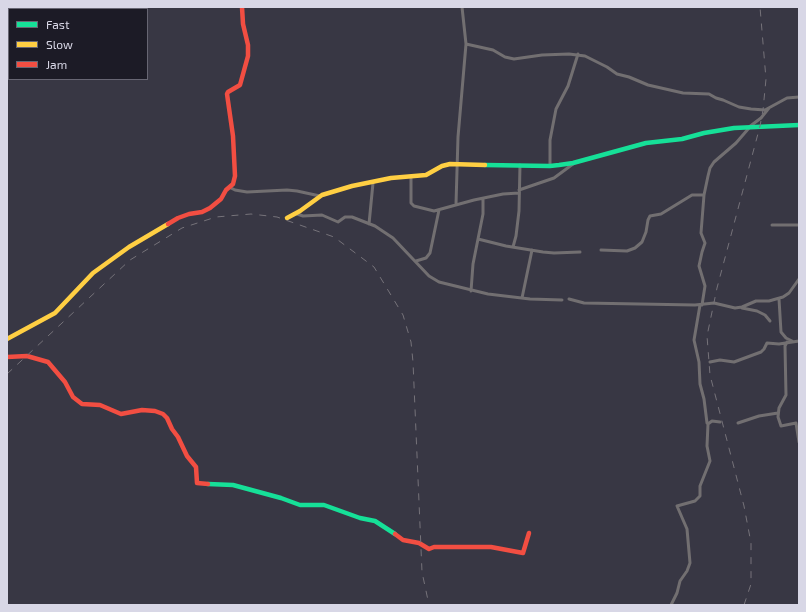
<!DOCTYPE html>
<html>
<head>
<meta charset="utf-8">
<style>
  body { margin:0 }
  #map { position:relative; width:806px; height:612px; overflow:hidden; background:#383744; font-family:"Exo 2",sans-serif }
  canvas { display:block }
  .frame { position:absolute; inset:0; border:8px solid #d8d7e6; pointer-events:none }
  .legend { position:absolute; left:8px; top:8px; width:140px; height:72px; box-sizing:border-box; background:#1c1b26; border:1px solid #676673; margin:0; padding:5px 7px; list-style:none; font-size:12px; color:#d8d7e6 }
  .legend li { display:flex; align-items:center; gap:8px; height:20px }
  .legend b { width:20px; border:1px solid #676673 }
</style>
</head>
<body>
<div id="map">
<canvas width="806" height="612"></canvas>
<div class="frame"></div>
<ul class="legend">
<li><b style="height:5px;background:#16e098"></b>Fast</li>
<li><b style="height:5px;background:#ffcf43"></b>Slow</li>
<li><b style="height:5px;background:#f24e42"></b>Jam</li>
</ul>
</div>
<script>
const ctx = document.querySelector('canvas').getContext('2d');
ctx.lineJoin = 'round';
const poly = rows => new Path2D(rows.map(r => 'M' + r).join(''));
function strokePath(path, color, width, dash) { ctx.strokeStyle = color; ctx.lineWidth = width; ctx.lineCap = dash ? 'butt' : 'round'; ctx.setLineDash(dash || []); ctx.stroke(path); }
strokePath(poly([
  [466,44,493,50,505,57,514,59,542,55,569,54,585,56,607,67,617,74,629,77,648,85,683,93,709,94,716,98,723,100,739,107,751,109,765,110,787,98,799,97],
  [749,127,761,118,769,108],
  [550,166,550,140,556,109,568,86,578,54],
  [411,177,411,203,414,206,434,211,474,200,503,194,519,193],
  [229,187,235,190,247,192,287,190,297,191,320,196],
  [519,190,554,178,573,164],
  [456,204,458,137,466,44,462,7],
  [297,214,303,216,322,215,338,222,345,217,352,217,375,226,393,238,429,276,439,282,488,294,530,299,562,300],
  [369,224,373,183],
  [772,225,799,225],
  [478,239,506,246,543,252,554,253,580,252],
  [513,247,516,236,519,211,520,165],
  [601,250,627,251,635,248,642,242,646,232,648,220,650,216,661,214,692,195,704,195],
  [416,261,426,258,430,253,439,210],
  [471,291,473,264,483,214,483,199],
  [522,298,532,250],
  [569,299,584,303,695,305,714,303,735,308,742,307,756,301,769,301,783,297,789,293,799,279],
  [779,299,781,332,786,338,792,341],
  [700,305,694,340,699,362,700,384,704,399,707,423],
  [702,305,705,286,699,266,702,252,705,243,701,233,704,195,708,176,710,168,714,162,736,143,749,128],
  [742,308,757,311,765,315,770,321],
  [787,342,785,346,786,395,779,408,778,417,781,426,796,423,799,442],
  [710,362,720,360,734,362,761,352,764,349,767,343,779,344,799,341],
  [738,423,759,416,778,413],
  [671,605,677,593,680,581,687,571,690,563,687,529,677,506,695,501,700,496,700,486,710,461,707,446,708,424,712,421,720,422]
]), '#726f71', 3);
strokePath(poly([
  [485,165,550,166,559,165,573,163,646,143,682,139,704,133,734,128,799,125],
  [208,484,233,485,281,498,300,505,324,505,360,518,375,521,395,534]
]), '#16e098', 4.5);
strokePath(poly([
  [287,218,300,211,322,195,352,186,391,178,426,175,442,166,450,164,485,165],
  [7,339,55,313,93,273,129,247,168,224]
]), '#ffcf43', 4.5);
strokePath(poly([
  [168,224,178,218,189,214,202,212,210,208,221,199,226,190,233,184,235,176,233,136,227,94,228,92,240,85,248,56,248,45,243,24,242,7],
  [7,357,27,356,48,362,65,382,73,397,82,404,100,405,121,414,142,410,155,411,163,414,167,418,172,429,178,437,187,456,196,467,197,483,208,484],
  [395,534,403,540,419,543,429,549,434,547,491,547,523,553,529,533]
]), '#f24e42', 4.5);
strokePath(poly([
  [7,374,130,260,182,228,216,217,251,214,277,217,334,237,374,267,403,315,411,342,413,362,422,572,429,605],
  [744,605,751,584,751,543,744,506,710,375,707,336,717,288,760,126,763,110,766,79,760,7]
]), '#76737a', 1, [7, 7]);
</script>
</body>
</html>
